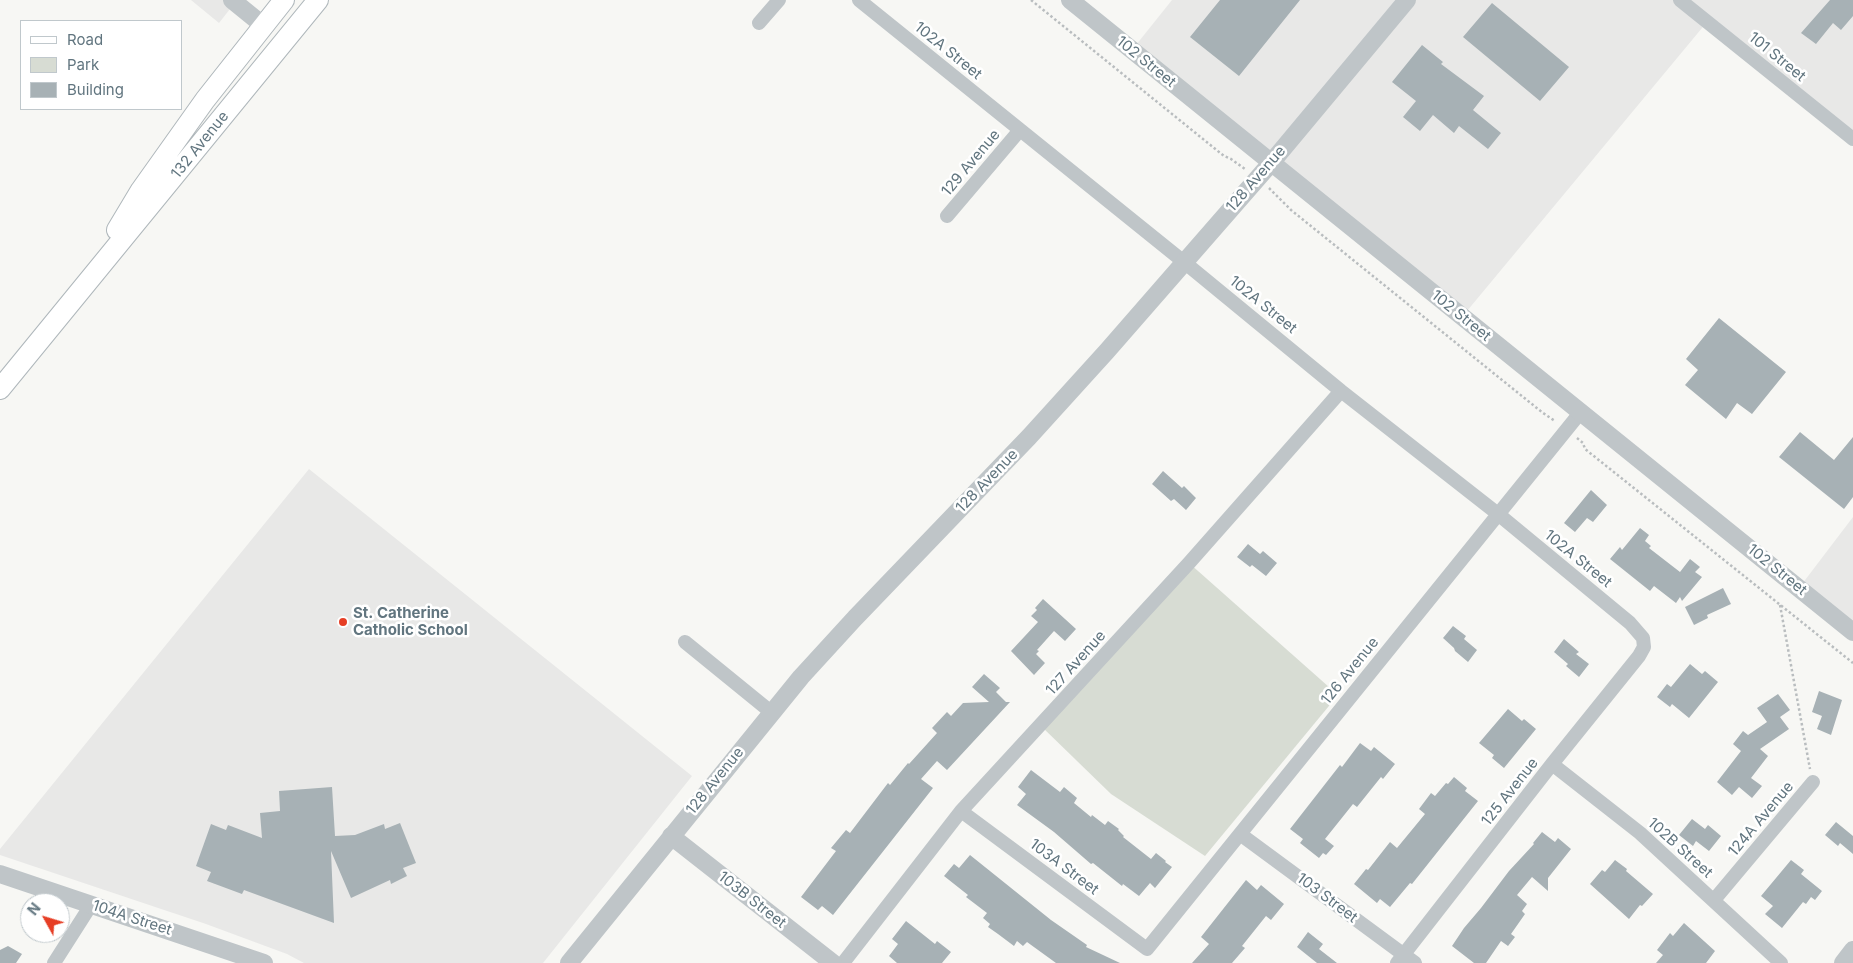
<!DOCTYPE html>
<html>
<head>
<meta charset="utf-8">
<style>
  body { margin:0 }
  #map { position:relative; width:1853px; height:963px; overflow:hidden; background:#f7f7f4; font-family:Inter,sans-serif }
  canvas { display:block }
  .legend { position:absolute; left:20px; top:20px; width:162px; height:90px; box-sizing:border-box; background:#fff; border:1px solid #c0c8cc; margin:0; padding:6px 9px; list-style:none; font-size:15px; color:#61757f }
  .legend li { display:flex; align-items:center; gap:10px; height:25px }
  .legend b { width:25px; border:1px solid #c0c8cc }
  .north { position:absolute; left:20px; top:893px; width:50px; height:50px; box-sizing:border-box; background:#fff; border:1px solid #c0c8cc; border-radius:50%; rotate:309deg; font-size:14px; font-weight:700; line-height:20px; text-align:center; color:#61757f }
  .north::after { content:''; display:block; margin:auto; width:18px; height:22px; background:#e63e25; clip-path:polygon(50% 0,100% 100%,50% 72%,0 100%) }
</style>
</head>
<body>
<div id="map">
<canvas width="1853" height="963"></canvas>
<ul class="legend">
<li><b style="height:6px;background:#fff"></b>Road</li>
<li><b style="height:14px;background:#d7dcd3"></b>Park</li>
<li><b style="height:14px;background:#a7b1b5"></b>Building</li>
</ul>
<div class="north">N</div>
</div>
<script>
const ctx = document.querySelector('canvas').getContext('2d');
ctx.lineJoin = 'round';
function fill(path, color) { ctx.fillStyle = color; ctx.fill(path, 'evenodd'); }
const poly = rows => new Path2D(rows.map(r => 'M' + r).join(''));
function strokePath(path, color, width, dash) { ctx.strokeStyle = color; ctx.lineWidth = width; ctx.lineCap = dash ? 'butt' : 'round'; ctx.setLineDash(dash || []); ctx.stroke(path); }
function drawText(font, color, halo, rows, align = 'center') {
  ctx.font = font + ' Inter,sans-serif'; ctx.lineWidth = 5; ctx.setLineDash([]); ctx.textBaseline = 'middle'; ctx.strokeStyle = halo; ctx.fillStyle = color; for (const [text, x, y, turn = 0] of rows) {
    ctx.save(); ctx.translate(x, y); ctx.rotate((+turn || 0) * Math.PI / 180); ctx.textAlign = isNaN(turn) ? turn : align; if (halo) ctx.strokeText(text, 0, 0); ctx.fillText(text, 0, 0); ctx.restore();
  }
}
fill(poly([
  [191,0,237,0,219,23],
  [1172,0,1853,0,1853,139,1707,22,1462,317,1132,50],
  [309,469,692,776,543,963,304,963,287,954,206,924,0,855,0,849],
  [1853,517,1853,632,1799,588]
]), '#e8e8e7');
fill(poly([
  [1189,563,1338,695,1205,856,1111,794,1041,726]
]), '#d7dcd3');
fill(poly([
  [1220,0,1300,0,1239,76,1190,37],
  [1830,0,1853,0,1853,16,1841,30,1833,23,1816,44,1801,33],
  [1492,3,1569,67,1540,101,1463,37],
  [1422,45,1443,62,1441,64,1484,96,1473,110,1501,133,1488,149,1459,126,1454,133,1433,115,1420,131,1403,117,1416,101,1392,82],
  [1719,318,1786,372,1752,414,1737,403,1726,419,1685,385,1698,370,1686,359],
  [1800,432,1834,460,1853,437,1853,497,1844,509,1779,457],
  [1163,471,1182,488,1184,486,1196,498,1186,510,1174,499,1171,501,1152,484],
  [1591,490,1607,505,1593,522,1587,518,1575,532,1564,523],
  [1640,528,1649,535,1645,541,1651,546,1649,548,1680,572,1690,559,1700,567,1695,572,1702,577,1682,601,1680,597,1676,603,1654,586,1650,591,1610,559,1620,547,1622,550],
  [1248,544,1260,554,1263,551,1277,563,1266,576,1252,565,1250,567,1237,557],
  [1723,588,1731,604,1707,615,1708,618,1694,625,1685,607],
  [1043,599,1076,629,1065,641,1054,631,1037,650,1039,651,1036,654,1045,663,1034,675,1011,651,1038,622,1031,616,1037,610,1035,608],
  [1453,626,1466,636,1464,639,1477,650,1468,662,1455,651,1454,648,1443,638],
  [1564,639,1579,652,1576,654,1589,664,1579,677,1566,666,1568,664,1554,652],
  [1690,664,1702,674,1705,671,1718,682,1689,718,1672,704,1670,707,1657,697,1667,684,1671,687],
  [984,674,1000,688,996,692,1006,702,1010,702,947,770,937,761,921,779,933,788,833,915,822,906,818,910,801,897,836,851,831,848,846,830,850,833,888,783,890,785,908,763,909,764,937,733,932,728,947,712,951,716,963,703,989,702,972,687],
  [1819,691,1842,700,1831,735,1817,729,1822,716,1812,712],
  [1778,694,1790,710,1780,717,1789,729,1760,749,1768,756,1751,778,1762,786,1752,798,1739,787,1732,795,1717,782,1741,751,1733,744,1743,731,1748,735,1767,722,1757,708],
  [1508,709,1522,721,1524,719,1536,729,1504,768,1492,758,1494,755,1479,743],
  [1360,743,1371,751,1374,747,1395,764,1383,779,1381,777,1357,807,1353,804,1325,839,1334,846,1326,855,1323,853,1319,858,1300,843,1303,839,1290,829,1340,765,1342,767],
  [1031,770,1060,792,1064,787,1077,798,1074,803,1091,817,1092,815,1105,825,1108,821,1119,829,1118,830,1124,836,1123,837,1151,859,1156,853,1166,861,1165,862,1172,867,1155,888,1150,883,1139,896,1123,884,1122,886,1093,863,1091,864,1054,832,1017,805,1026,794,1018,787],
  [1454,777,1467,788,1465,791,1478,801,1412,884,1410,883,1390,907,1380,899,1377,903,1354,884,1366,869,1368,870,1390,842,1397,848,1425,814,1419,809,1431,793,1435,796,1446,783,1448,784],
  [332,787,335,836,355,835,384,824,385,829,400,823,416,863,403,868,407,876,391,884,390,880,351,898,331,851,334,923,244,890,242,894,207,881,211,872,196,866,211,824,226,830,228,825,262,838,260,813,280,811,279,791],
  [1692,819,1705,829,1708,825,1721,836,1709,851,1696,841,1693,846,1679,835],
  [1836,822,1853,836,1853,854,1840,843,1838,846,1825,835],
  [1542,832,1555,842,1558,838,1571,849,1548,878,1548,891,1532,877,1517,895,1527,904,1522,911,1525,914,1511,934,1515,937,1508,946,1501,941,1486,963,1474,963,1452,946,1464,928,1481,908,1509,871,1534,844,1533,843],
  [970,855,1051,920,1087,945,1086,947,1120,963,1056,963,1027,942,1023,946,1017,941,1014,946,998,934,988,927,990,924,983,918,987,913,966,897,968,895,944,876,954,864,959,868],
  [1615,860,1627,869,1626,871,1653,894,1642,906,1640,905,1629,919,1590,884,1602,870,1605,872],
  [1791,860,1804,870,1801,874,1822,891,1815,900,1811,897,1806,904,1803,902,1782,928,1765,914,1773,906,1761,896],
  [1246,880,1257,890,1261,885,1284,904,1271,920,1266,916,1242,946,1245,948,1232,963,1192,963,1209,944,1201,937],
  [906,921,935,944,937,941,951,952,942,963,897,963,889,956,898,944,892,939],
  [1684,923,1715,951,1706,963,1656,963,1663,955,1657,950,1670,933,1673,936],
  [1308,932,1323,944,1319,949,1337,963,1317,963,1297,947],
  [8,946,22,954,16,963,0,963,0,950]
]), '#a7b1b5');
const secondary = poly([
  [117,230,141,190,205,100,284,0],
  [0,389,318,0]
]);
strokePath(secondary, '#afb7bb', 22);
strokePath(poly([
  [1031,0,1224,156,1231,159,1245,169],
  [1269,188,1291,210,1543,413,1555,421],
  [1577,438,1583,443,1585,449,1853,663],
  [1780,605,1810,769]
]), '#b9bdbf', 2.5, [2.5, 2.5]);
strokePath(poly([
  [859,0,1184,262,1341,391,1498,514,1630,623,1643,638,1644,647,1639,656,1552,764,1397,963],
  [1680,0,1853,139],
  [759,23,779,0],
  [947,216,1020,130],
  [685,642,771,712],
  [1552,764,1640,833,1781,963],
  [961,811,1147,949,1580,413],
  [1240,834,1415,963],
  [1714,900,1813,782],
  [54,963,91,905],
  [843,963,961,811,1189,563,1341,391]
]), '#bfc5c8', 14);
strokePath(poly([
  [232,0,264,26],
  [1070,0,1853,632],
  [671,836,833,963],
  [0,874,264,963],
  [569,963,801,677,855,618,1029,437,1107,351,1271,163,1407,0],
  [1843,963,1853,950]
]), '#bfc5c8', 18);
strokePath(secondary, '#fff', 20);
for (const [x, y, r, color] of [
  [343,622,5,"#e63e25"]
]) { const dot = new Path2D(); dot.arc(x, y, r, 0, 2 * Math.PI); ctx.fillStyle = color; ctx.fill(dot); strokePath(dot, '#fff', 2); }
drawText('15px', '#61757f', '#fff', [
  ["102A Street",948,51,39],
  ["101 Street",1777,57,39],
  ["102 Street",1146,62,39],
  ["132 Avenue",200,145,-51],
  ["129 Avenue",971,163,-50],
  ["128 Avenue",1256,179,-49],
  ["102A Street",1263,305,39],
  ["102 Street",1461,316,39],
  ["128 Avenue",987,481,-46],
  ["102A Street",1578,559,39],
  ["102 Street",1777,570,39],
  ["127 Avenue",1076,663,-48],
  ["126 Avenue",1350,671,-51],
  ["128 Avenue",715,781,-51],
  ["125 Avenue",1510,792,-52],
  ["124A Avenue",1761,819,-50],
  ["102B Street",1680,848,42],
  ["103A Street",1064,867,37],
  ["103 Street",1327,898,37],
  ["103B Street",752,900,38],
  ["104A Street",132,918,18]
]);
drawText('bold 15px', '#61757f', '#fff', [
  ["St. Catherine",353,613],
  ["Catholic School",353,630]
], 'left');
</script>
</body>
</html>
